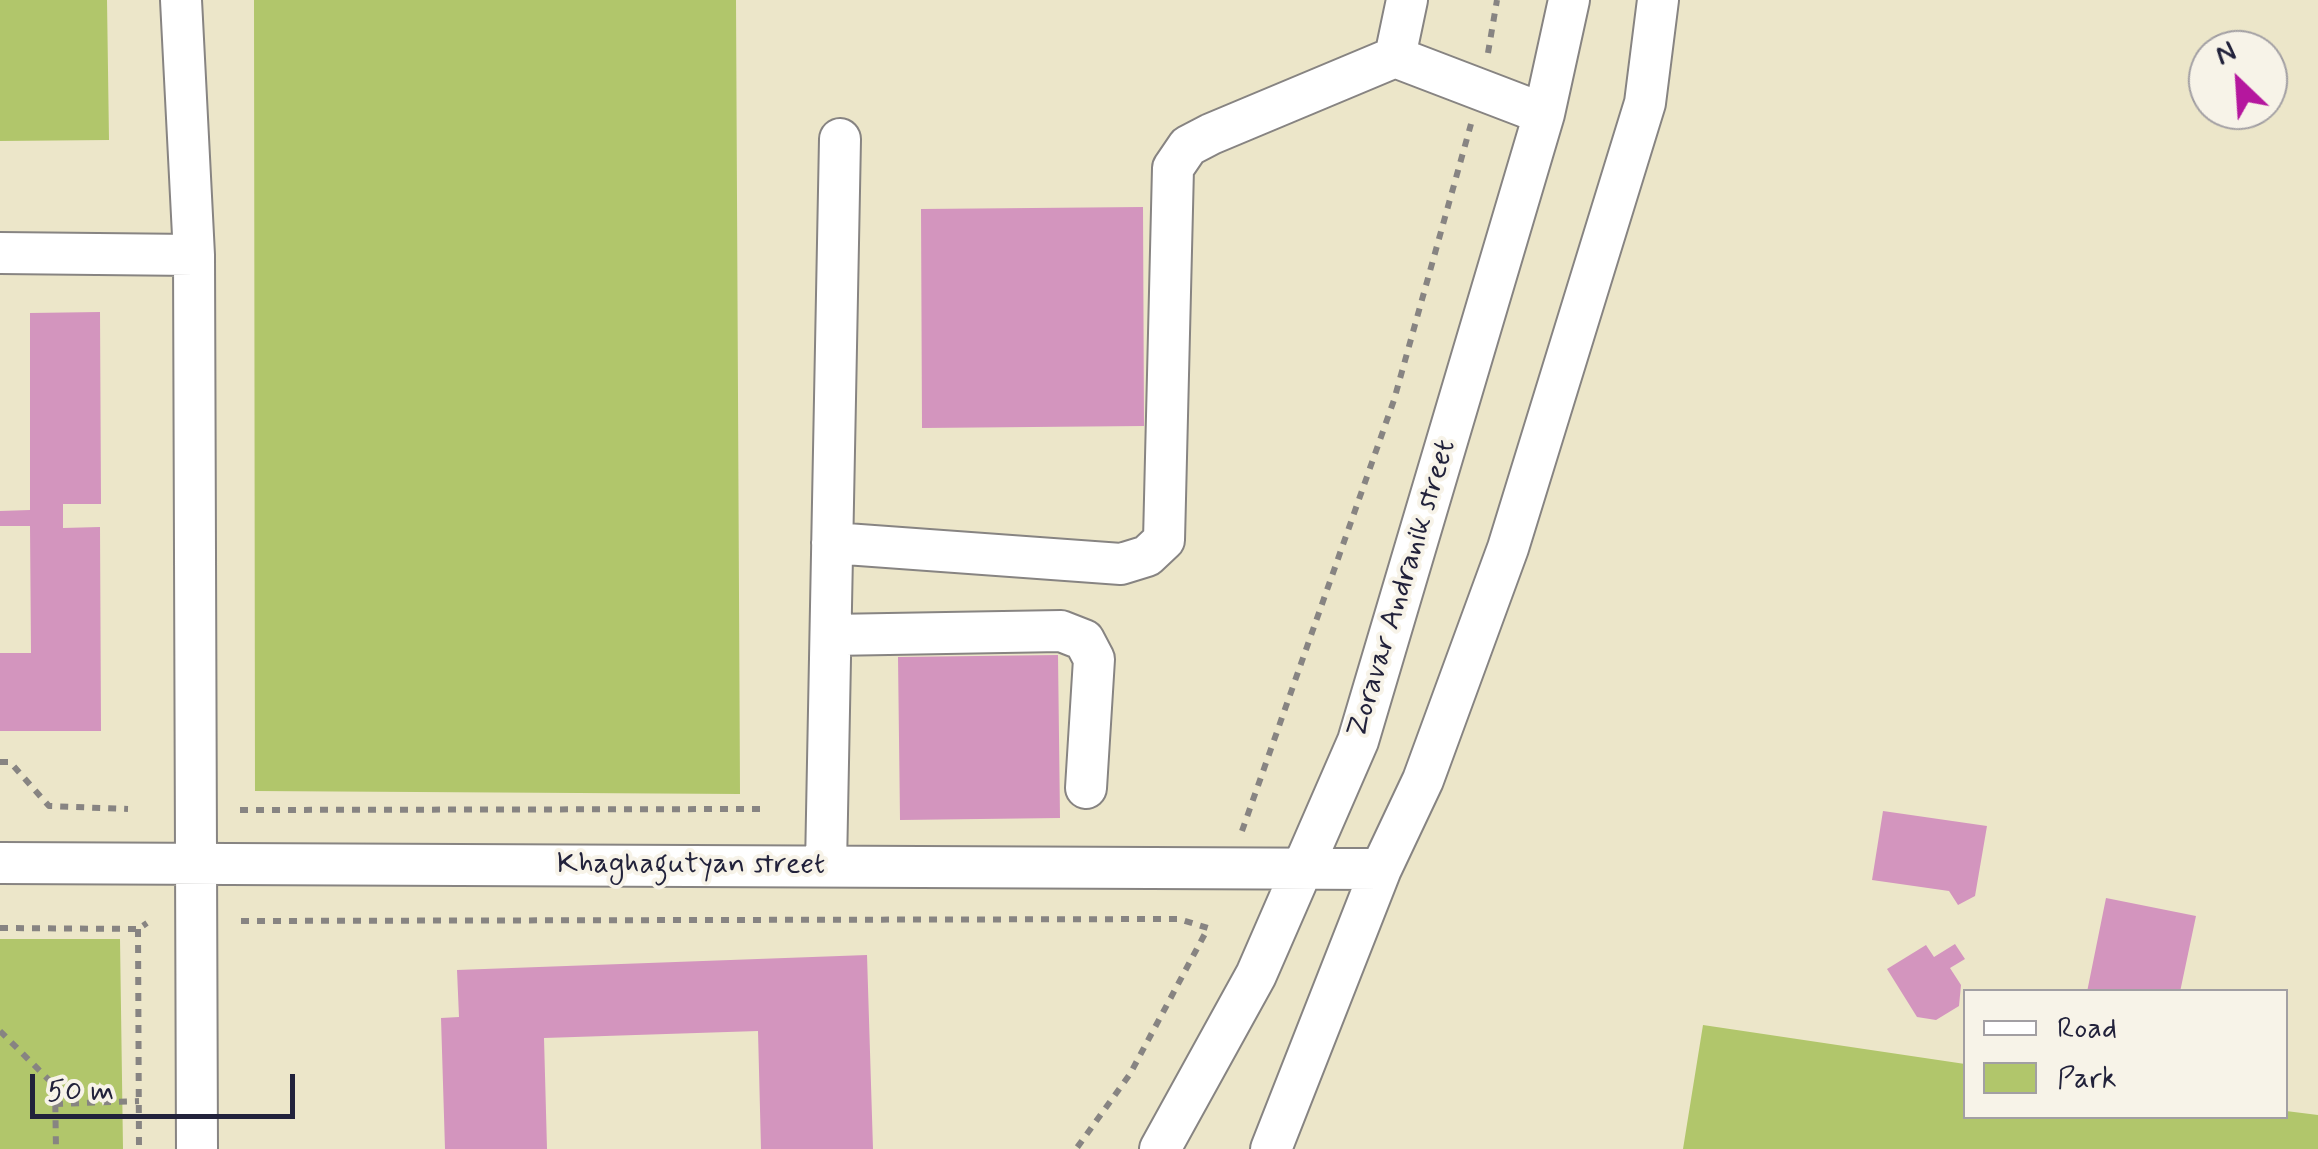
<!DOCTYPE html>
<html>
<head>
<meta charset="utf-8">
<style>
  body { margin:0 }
  #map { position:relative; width:2318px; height:1149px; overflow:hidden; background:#ece6c9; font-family:Mynerve,sans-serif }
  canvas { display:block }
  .legend { position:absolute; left:1963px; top:989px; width:325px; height:130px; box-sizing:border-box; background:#f7f3e8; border:2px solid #a29fa3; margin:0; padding:12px 18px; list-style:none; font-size:30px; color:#22223b }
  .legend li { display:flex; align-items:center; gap:20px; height:50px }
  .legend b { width:50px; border:2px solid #a29fa3 }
  .north { position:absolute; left:2188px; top:30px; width:100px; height:100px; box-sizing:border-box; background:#f7f3e8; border:2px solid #a29fa3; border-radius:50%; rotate:335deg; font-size:28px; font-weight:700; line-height:40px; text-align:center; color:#22223b }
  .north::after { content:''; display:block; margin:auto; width:35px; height:45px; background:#b5179e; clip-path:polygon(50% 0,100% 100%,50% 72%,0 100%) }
  .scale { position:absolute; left:30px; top:1074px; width:265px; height:45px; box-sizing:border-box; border:5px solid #22223b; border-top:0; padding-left:12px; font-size:30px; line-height:35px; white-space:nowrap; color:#22223b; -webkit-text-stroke:8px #f7f3e8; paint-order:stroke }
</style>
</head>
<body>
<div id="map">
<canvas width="2318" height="1149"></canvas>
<ul class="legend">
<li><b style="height:12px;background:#fff"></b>Road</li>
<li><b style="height:28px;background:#b1c66b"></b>Park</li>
</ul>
<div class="north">N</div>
<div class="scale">50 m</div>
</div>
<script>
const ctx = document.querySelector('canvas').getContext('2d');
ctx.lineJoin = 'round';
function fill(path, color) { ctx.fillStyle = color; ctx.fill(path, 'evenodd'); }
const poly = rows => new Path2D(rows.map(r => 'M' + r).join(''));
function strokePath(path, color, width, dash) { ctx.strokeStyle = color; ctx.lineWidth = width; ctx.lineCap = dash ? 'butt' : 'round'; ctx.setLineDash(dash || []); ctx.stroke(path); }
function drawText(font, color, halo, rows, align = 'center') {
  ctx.font = font + ' Mynerve,sans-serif'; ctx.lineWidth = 8; ctx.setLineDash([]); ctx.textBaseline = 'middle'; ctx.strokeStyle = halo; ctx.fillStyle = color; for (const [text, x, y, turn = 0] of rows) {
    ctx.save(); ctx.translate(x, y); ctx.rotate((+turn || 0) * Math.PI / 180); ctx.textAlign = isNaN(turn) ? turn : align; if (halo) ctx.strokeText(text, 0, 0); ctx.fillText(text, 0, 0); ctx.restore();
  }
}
fill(poly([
  [0,0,107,0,109,140,0,141],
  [254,0,736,0,740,794,255,791],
  [0,939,120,939,123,1149,0,1149],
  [1703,1025,1965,1064,1966,1116,2286,1116,2286,1111,2318,1115,2318,1149,1683,1149]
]), '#b1c66b');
fill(poly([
  [1143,207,1144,426,922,428,921,209],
  [100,312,101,504,63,504,63,528,100,527,101,731,0,731,0,653,31,653,30,526,0,526,0,511,30,510,30,313],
  [1058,655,1060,818,900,820,898,657],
  [1883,811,1987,826,1975,896,1958,905,1949,891,1872,880],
  [2106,898,2196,916,2180,992,2087,992],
  [1955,944,1965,959,1950,968,1961,985,1959,1006,1936,1020,1917,1017,1887,969,1926,945,1934,957],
  [867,955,873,1149,761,1149,758,1031,544,1038,547,1149,445,1149,441,1018,459,1017,457,970]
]), '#d395be');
const minor = poly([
  [181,0,194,255,197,1149],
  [1407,0,1395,57,1544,114],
  [0,253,194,255],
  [832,543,1121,564,1147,556,1164,540,1173,168,1188,146,1211,134,1395,57],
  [831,635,1061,631,1084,640,1094,659,1086,788],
  [0,863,1381,869],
  [826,866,840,139],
  [1160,1149,1256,975,1358,741,1544,114,1569,0],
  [1271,1149,1381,869,1423,780,1508,548,1645,103,1658,0]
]);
strokePath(minor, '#878482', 44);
strokePath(poly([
  [1488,53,1497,0],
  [0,762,10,762,49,806,128,809],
  [240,810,760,809],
  [1242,831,1394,400,1471,124],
  [241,921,1179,919,1208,928,1130,1074,1076,1149],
  [0,928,138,929,147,923],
  [138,929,139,1149],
  [0,1031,55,1086,56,1149],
  [55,1104,139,1101]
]), '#878482', 6, [8, 8]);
strokePath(minor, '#fff', 40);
drawText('30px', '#22223b', '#f7f3e8', [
  ["Zoravar Andranik street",1403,589,-73],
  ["Khaghagutyan street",691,866]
]);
</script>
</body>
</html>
